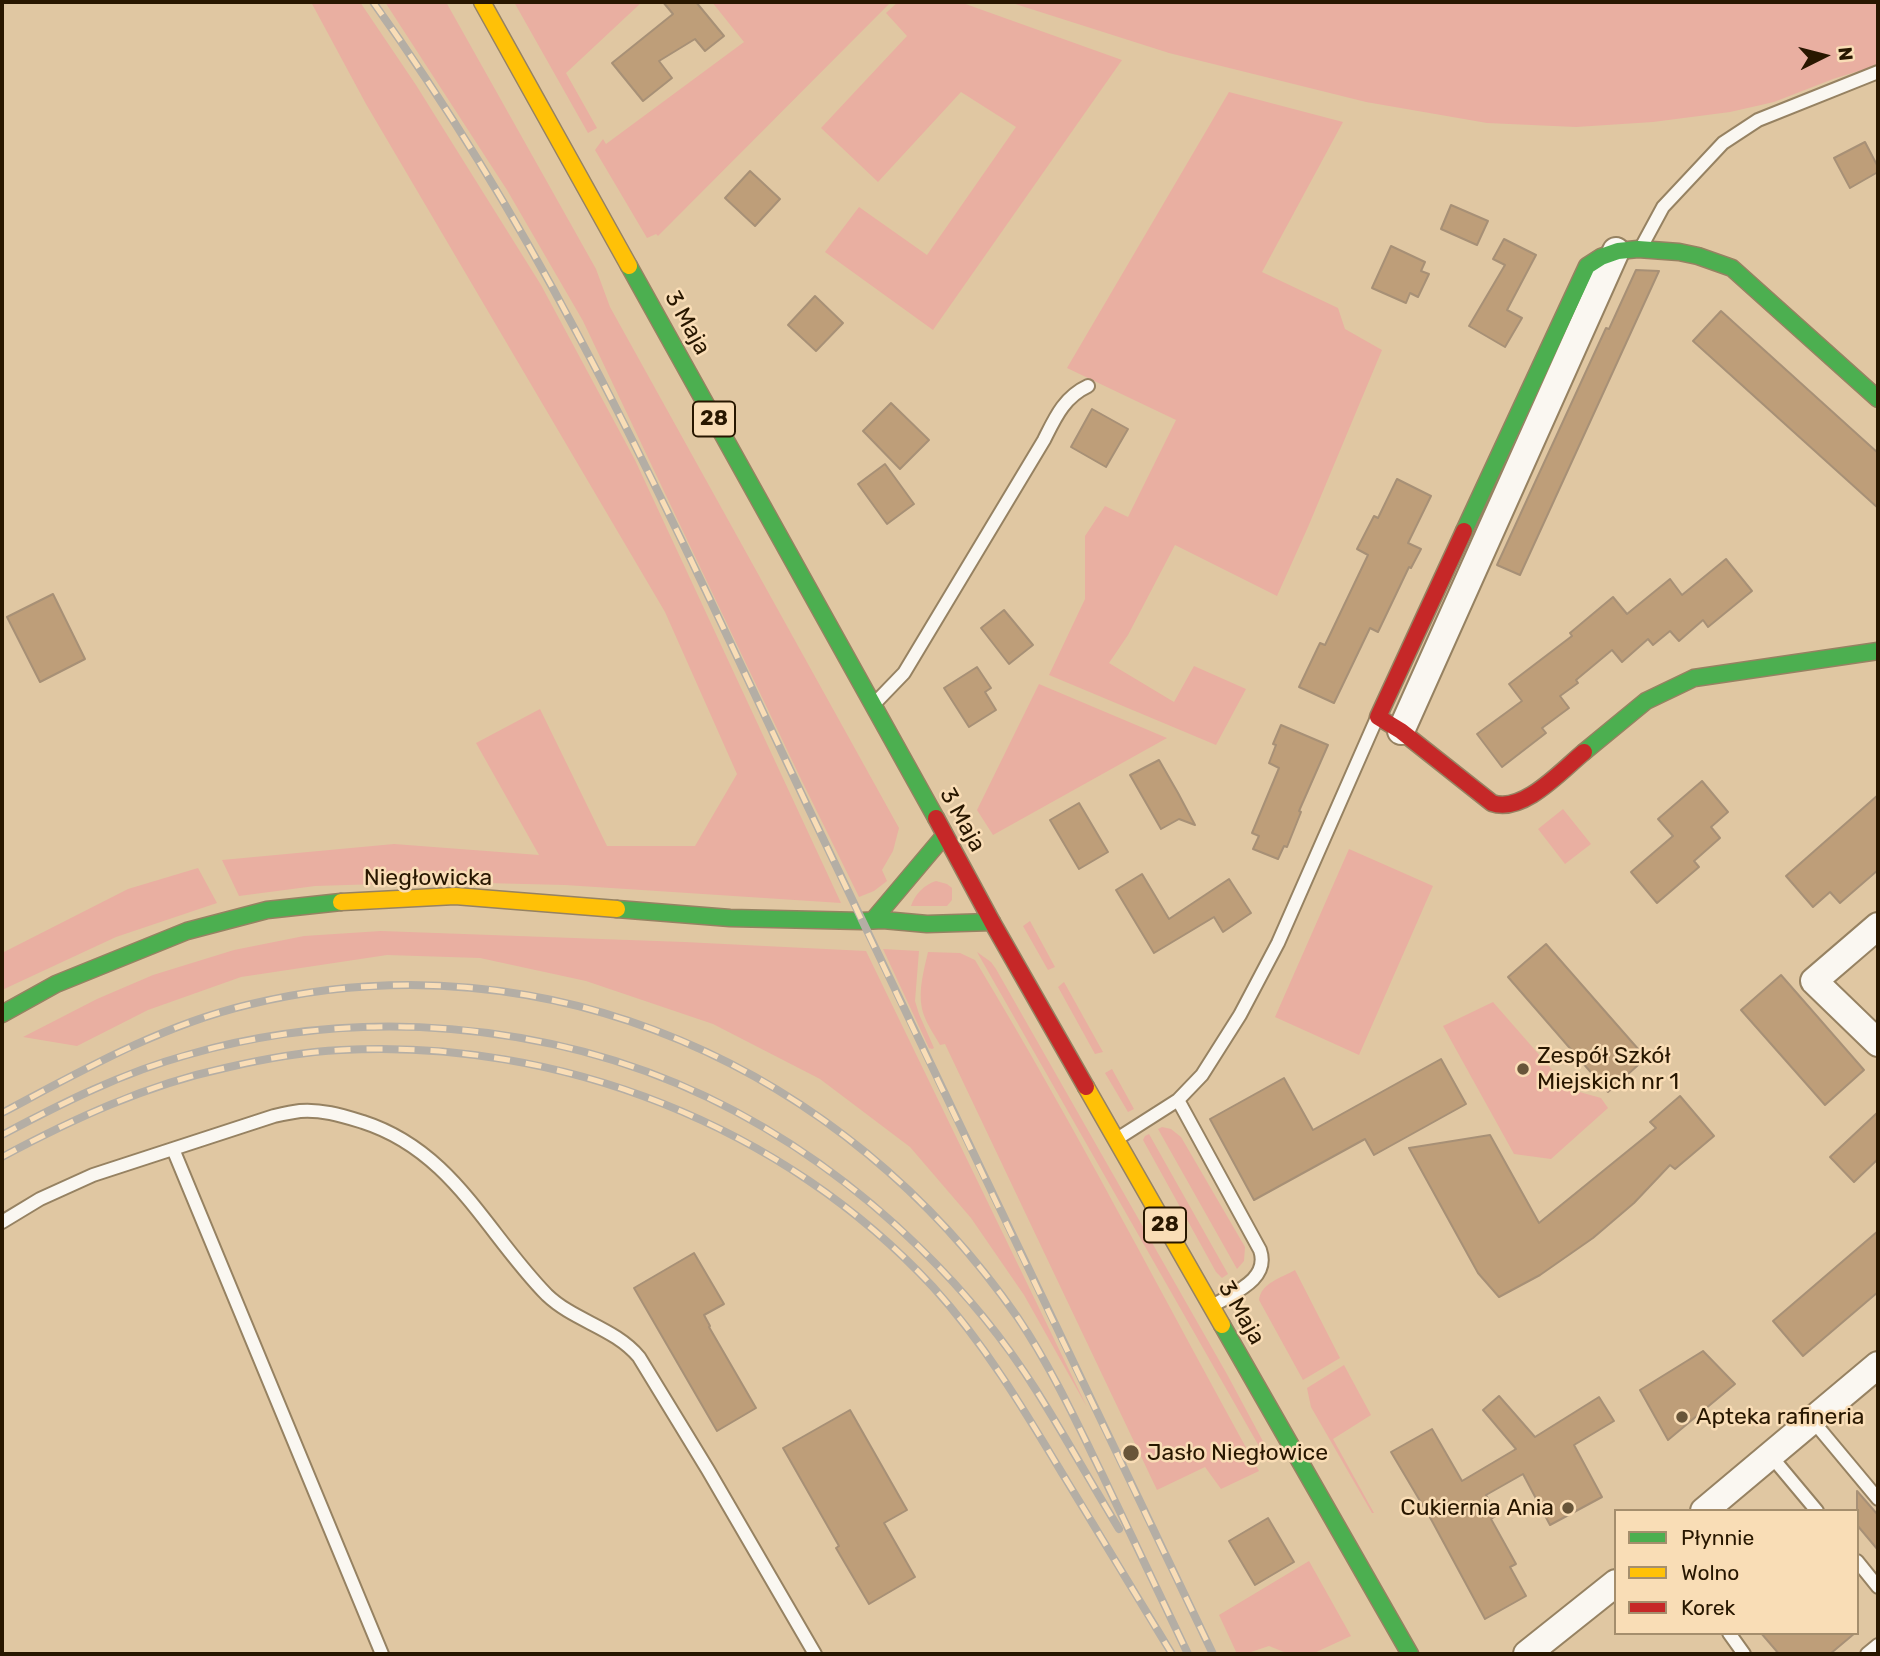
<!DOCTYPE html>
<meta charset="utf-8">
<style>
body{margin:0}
#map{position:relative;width:1880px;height:1656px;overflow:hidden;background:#e0c7a2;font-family:Rubik,sans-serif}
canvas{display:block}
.frame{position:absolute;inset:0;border:4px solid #281700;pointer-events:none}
.legend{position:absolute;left:1614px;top:1509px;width:245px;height:126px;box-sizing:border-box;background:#f9ddb6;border:2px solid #a58e6d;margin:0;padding:9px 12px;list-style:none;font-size:21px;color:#281700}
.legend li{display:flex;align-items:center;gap:14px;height:35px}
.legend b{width:35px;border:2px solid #a58e6d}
.north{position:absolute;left:1789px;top:21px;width:70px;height:70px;-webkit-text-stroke:5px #f9ddb6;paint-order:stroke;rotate:84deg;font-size:19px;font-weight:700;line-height:28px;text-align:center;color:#281700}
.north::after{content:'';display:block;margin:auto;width:24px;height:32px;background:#281700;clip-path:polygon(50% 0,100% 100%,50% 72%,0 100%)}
</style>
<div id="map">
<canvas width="1880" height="1656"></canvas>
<div class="frame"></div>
<ul class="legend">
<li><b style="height:9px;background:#4caf50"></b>Płynnie</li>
<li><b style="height:9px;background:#ffc107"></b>Wolno</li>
<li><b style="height:9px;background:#c62828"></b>Korek</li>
</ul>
<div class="north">N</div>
</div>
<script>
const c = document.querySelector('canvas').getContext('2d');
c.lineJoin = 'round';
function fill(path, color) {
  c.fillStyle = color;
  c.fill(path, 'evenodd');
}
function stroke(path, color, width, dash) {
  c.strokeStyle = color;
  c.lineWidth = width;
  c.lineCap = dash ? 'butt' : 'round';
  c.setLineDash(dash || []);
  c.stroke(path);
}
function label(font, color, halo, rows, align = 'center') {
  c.font = font + ' Rubik,sans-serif';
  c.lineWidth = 5;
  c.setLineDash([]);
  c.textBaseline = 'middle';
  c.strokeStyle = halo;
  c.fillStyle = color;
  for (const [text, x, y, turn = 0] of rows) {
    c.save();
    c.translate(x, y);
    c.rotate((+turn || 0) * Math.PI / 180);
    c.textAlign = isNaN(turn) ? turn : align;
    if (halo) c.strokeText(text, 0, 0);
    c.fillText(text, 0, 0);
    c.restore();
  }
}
const green = new Path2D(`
 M311,2H360L416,85L541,285L635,460L841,903L565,885L443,882L315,886L239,896L222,860L394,844L539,855L476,743L540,709L607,846H695L737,774L665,612L366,104Z
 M385,2H446L596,269L610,307L899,828L893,851L882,870L887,881L874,891L859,897L799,775L583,321L507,190Z
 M514,2H642L566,73L597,128L588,133Z
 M712,2H891L658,236L656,234L647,238L595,150L603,139L606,144L744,42Z
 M898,2H960L1122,60L933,330L825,252L859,207L927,255L1016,127L961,92L878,182L821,128L907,36L886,13Z
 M1009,2H1878V65L1833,79L1774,102L1730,112L1653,122L1576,127L1487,123L1366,102L1169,53Z
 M1229,92L1343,122L1262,272L1338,308L1345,329L1382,350L1308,527L1277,596L1175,545L1128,635L1109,663L1174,702L1194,666L1246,689L1216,745L1049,675L1085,599V536L1105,506L1128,517L1176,420L1067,368Z
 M1039,684L1167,738L993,835L977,810Z
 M1563,809L1591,844L1565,864L1538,829Z
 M1349,849L1433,886L1359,1055L1275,1017Z
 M198,868L217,903L116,937L2,990V953L128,889Z
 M936,881L947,884L952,888V900L947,906H911C914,895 925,884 936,881Z
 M1030,921L1055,967L1048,970L1023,926Z
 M381,931L684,942L866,951L1087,1407L1024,1295L971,1218L910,1147L820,1079L713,1024L586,981L480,958L387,955L241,977L148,1010L77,1046L23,1037L97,999L153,975L234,950L304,936Z
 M883,949L919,951L915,1001L919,1014L934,1048L932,1049L929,1048Z
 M928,952L960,953L975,960C1076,1127 1165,1301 1259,1471L1221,1489L1205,1467L1157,1490L945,1044L940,1045C934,1034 925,1022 922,1009C918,990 924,970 928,952Z
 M977,952L991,962L996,969L1228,1376L1273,1460L1268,1462Z
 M1064,982L1103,1052L1095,1054L1058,987Z
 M1493,1002L1569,1089L1601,1098L1608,1108L1551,1159L1514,1154L1443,1026Z
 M1112,1069L1134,1109L1128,1112L1105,1073Z
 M1162,1127L1171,1129L1181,1137L1245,1247L1244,1261L1237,1269L1158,1129Z
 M1149,1134L1228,1274L1222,1278L1216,1272L1143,1140L1145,1136Z
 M1295,1270L1340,1358L1303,1380L1259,1300C1261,1283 1281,1278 1295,1270Z
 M1344,1365L1371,1415L1333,1439L1374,1513H1372L1311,1407L1307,1388Z
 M1309,1561L1351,1636L1312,1654H1289L1269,1646L1245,1654H1237L1219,1615Z`);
const building = new Path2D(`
 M663,2H696L724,36L705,51L695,39L659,61L672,78L643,101L612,63L673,14Z
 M1865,142L1878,167V172L1850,188L1834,158Z
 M750,171L780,199L755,226L725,198Z
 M1451,205L1488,221L1477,245L1441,229Z
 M1504,239L1536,255L1507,310L1522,318L1505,347L1469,326L1505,265L1493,259Z
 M1391,246L1425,262L1421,271L1429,274L1418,297L1410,293L1406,303L1372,288Z
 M1636,270L1659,271L1520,575L1497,565L1606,328L1609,329Z
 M815,296L843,323L816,351L788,325Z
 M1721,311L1878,453V508L1693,341Z
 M891,403L929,440L900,469L863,431Z
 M1092,409L1128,429L1106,467L1071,447Z
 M885,464L914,504L887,524L858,484Z
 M1397,479L1431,496L1408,543L1421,549L1411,568L1409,567L1378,632L1370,628L1334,703L1299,687L1320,643L1325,645L1368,555L1357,549L1374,516L1378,518Z
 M1726,559L1752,591L1708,627L1703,620L1679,641L1670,631L1653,645L1648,639L1622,662L1612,650L1576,680L1578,683L1560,696L1569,708L1542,728L1546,733L1502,767L1477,734L1522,701L1509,684L1572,636L1570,633L1613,597L1627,614L1670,579L1682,595Z
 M53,594L85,659L40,682L7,617Z
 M1004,610L1033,645L1009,664L981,628Z
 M977,667L991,688L985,692L996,710L969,727L944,688Z
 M1281,725L1328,745L1299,811L1301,812L1287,847L1284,846L1278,859L1253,849L1259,836L1252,833L1279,768L1269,763L1276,745L1273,744Z
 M1159,760L1178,793L1195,825L1179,819L1161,829L1130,775Z
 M1702,781L1728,812L1711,827L1720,838L1694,861L1699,867L1657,903L1631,872L1673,836L1658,819Z
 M1878,795V870L1840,903L1830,892L1813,907L1786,876Z
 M1079,803L1108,852L1079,869L1050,820Z
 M1142,874L1169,919L1229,879L1251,913L1223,932L1214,917L1154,953L1116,890Z
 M1546,944L1646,1058L1608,1092L1508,977Z
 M1781,975L1864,1070L1825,1105L1741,1010Z
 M1441,1059L1466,1104L1374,1155L1365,1139L1254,1200L1210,1119L1284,1078L1313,1130Z
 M1680,1096L1714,1136L1675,1169L1670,1165L1634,1203L1593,1238L1540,1275L1499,1297L1478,1273L1409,1148L1490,1135L1539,1223L1656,1128L1650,1122Z
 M1878,1112V1159L1854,1182L1830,1157Z
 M1878,1231V1292L1803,1356L1773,1321Z
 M694,1253L724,1304L704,1315L710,1326L709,1327L756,1408L717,1431L634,1288Z
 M1703,1351L1735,1384L1668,1440L1640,1390Z
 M1499,1396L1535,1437L1599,1397L1614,1421L1574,1445L1602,1497L1550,1525L1523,1474L1486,1495L1497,1515L1491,1519L1516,1564L1510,1567L1526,1596L1485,1619L1432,1521L1391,1452L1432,1429L1462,1481L1516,1449L1483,1410Z
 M850,1410L907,1510L884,1523L915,1577L869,1604L836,1548L839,1546L783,1448Z
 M1857,1491L1878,1515V1550L1857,1525Z
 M1268,1518L1294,1562L1255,1585L1229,1541Z
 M1761,1633H1855L1830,1654H1779Z`);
const lane = new Path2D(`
 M1643,244L1663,207L1723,143L1758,120L1878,72
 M876,702L904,673L1044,440C1055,418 1064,397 1088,386
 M1178,1100L1260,1250C1270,1279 1235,1292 1214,1305
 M1120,1137L1178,1100L1202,1075L1240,1015L1278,943L1376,720
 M173,1149L382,1654
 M2,1222L40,1199L93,1175L274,1116C283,1114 292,1112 300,1111C321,1109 343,1116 363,1122C453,1151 486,1233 547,1295C574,1321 615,1328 639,1357L708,1470L815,1654
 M1813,1421L1878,1499
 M1771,1456L1817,1511
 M1857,1561L1878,1587
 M1729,1633L1744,1654
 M1867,1654L1878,1645`);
const street = new Path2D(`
 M1401,731L1616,251
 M1878,926L1814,981L1878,1043
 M1704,1511L1878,1365
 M1527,1654L1616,1583`);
const fast = new Path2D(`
 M629,266L936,818
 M1464,531L1587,266L1601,257L1618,251L1638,249L1679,252L1698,256L1732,268L1878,399
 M1584,752L1646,701L1694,678L1878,651
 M617,909L730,918L862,921L883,920L927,924L992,922
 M874,919L944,836
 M2,1014L56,984L187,931L267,910L341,902
 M1222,1325L1410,1654`);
const slow = new Path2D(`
 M482,2L629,266
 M341,902L455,896L617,909
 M1086,1087L1222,1325`);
const jam = new Path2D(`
 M1464,531L1378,717L1401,731L1492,803C1523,814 1561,771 1584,752
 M936,818L992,922L1086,1087`);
const rail = new Path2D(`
 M373,2C449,108 517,220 578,335C660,489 732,647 807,805C941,1088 1077,1371 1213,1654
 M2,1113C81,1071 160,1026 247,1005C547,931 846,1069 1018,1318C1051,1367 1076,1421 1102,1474C1131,1534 1159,1594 1188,1654
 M2,1135C62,1103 122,1073 187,1055C357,1006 548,1021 707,1097C786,1135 859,1188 921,1249C964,1291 1004,1339 1036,1390C1065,1436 1091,1483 1119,1529
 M2,1157C73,1119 146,1085 225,1068C263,1059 302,1052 341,1050C559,1038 784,1126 933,1287C984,1343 1023,1408 1062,1473C1099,1533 1135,1594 1172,1654`);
const markers = [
 [1523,1069,7,"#685539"],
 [1682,1417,7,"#685539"],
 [1131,1453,9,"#685539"],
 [1568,1508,7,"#685539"]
];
const shields = [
 [714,419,42],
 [1165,1225,42]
];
const shieldNames = [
 ["28",714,419],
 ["28",1165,1225]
];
const streetNames = [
 ["3 Maja",687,323,61],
 ["3 Maja",962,820,61],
 ["Niegłowicka",428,878],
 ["3 Maja",1241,1313,60]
];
const poiNames = [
 ["Zespół Szkół",1537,1056],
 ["Miejskich nr 1",1537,1082],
 ["Apteka rafineria",1696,1417],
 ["Jasło Niegłowice",1147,1453],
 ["Cukiernia Ania",1554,1508,"right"]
];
fill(green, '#e9afa1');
fill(building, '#be9e79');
stroke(building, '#a79076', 2);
stroke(lane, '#968262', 16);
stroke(street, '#968262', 30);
stroke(fast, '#968262', 19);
stroke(slow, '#968262', 19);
stroke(jam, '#968262', 19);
stroke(lane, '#faf7f1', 12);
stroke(street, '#faf7f1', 26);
stroke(fast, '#4caf50', 16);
stroke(slow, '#ffc107', 16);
stroke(jam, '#c62828', 16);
stroke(rail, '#b4aea5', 8);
stroke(rail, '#f9ddb6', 5, [16]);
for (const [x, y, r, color] of markers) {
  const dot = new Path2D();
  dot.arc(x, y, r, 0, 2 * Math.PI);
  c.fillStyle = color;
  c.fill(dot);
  stroke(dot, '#f9ddb6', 2.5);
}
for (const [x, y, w] of shields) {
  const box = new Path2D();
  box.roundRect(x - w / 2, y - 17.5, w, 35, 5);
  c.fillStyle = '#f9ddb6';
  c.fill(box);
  stroke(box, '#281700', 2);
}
label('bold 21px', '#281700', null, shieldNames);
label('23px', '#281700', '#f9ddb6', streetNames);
label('23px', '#281700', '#f9ddb6', poiNames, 'left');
</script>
